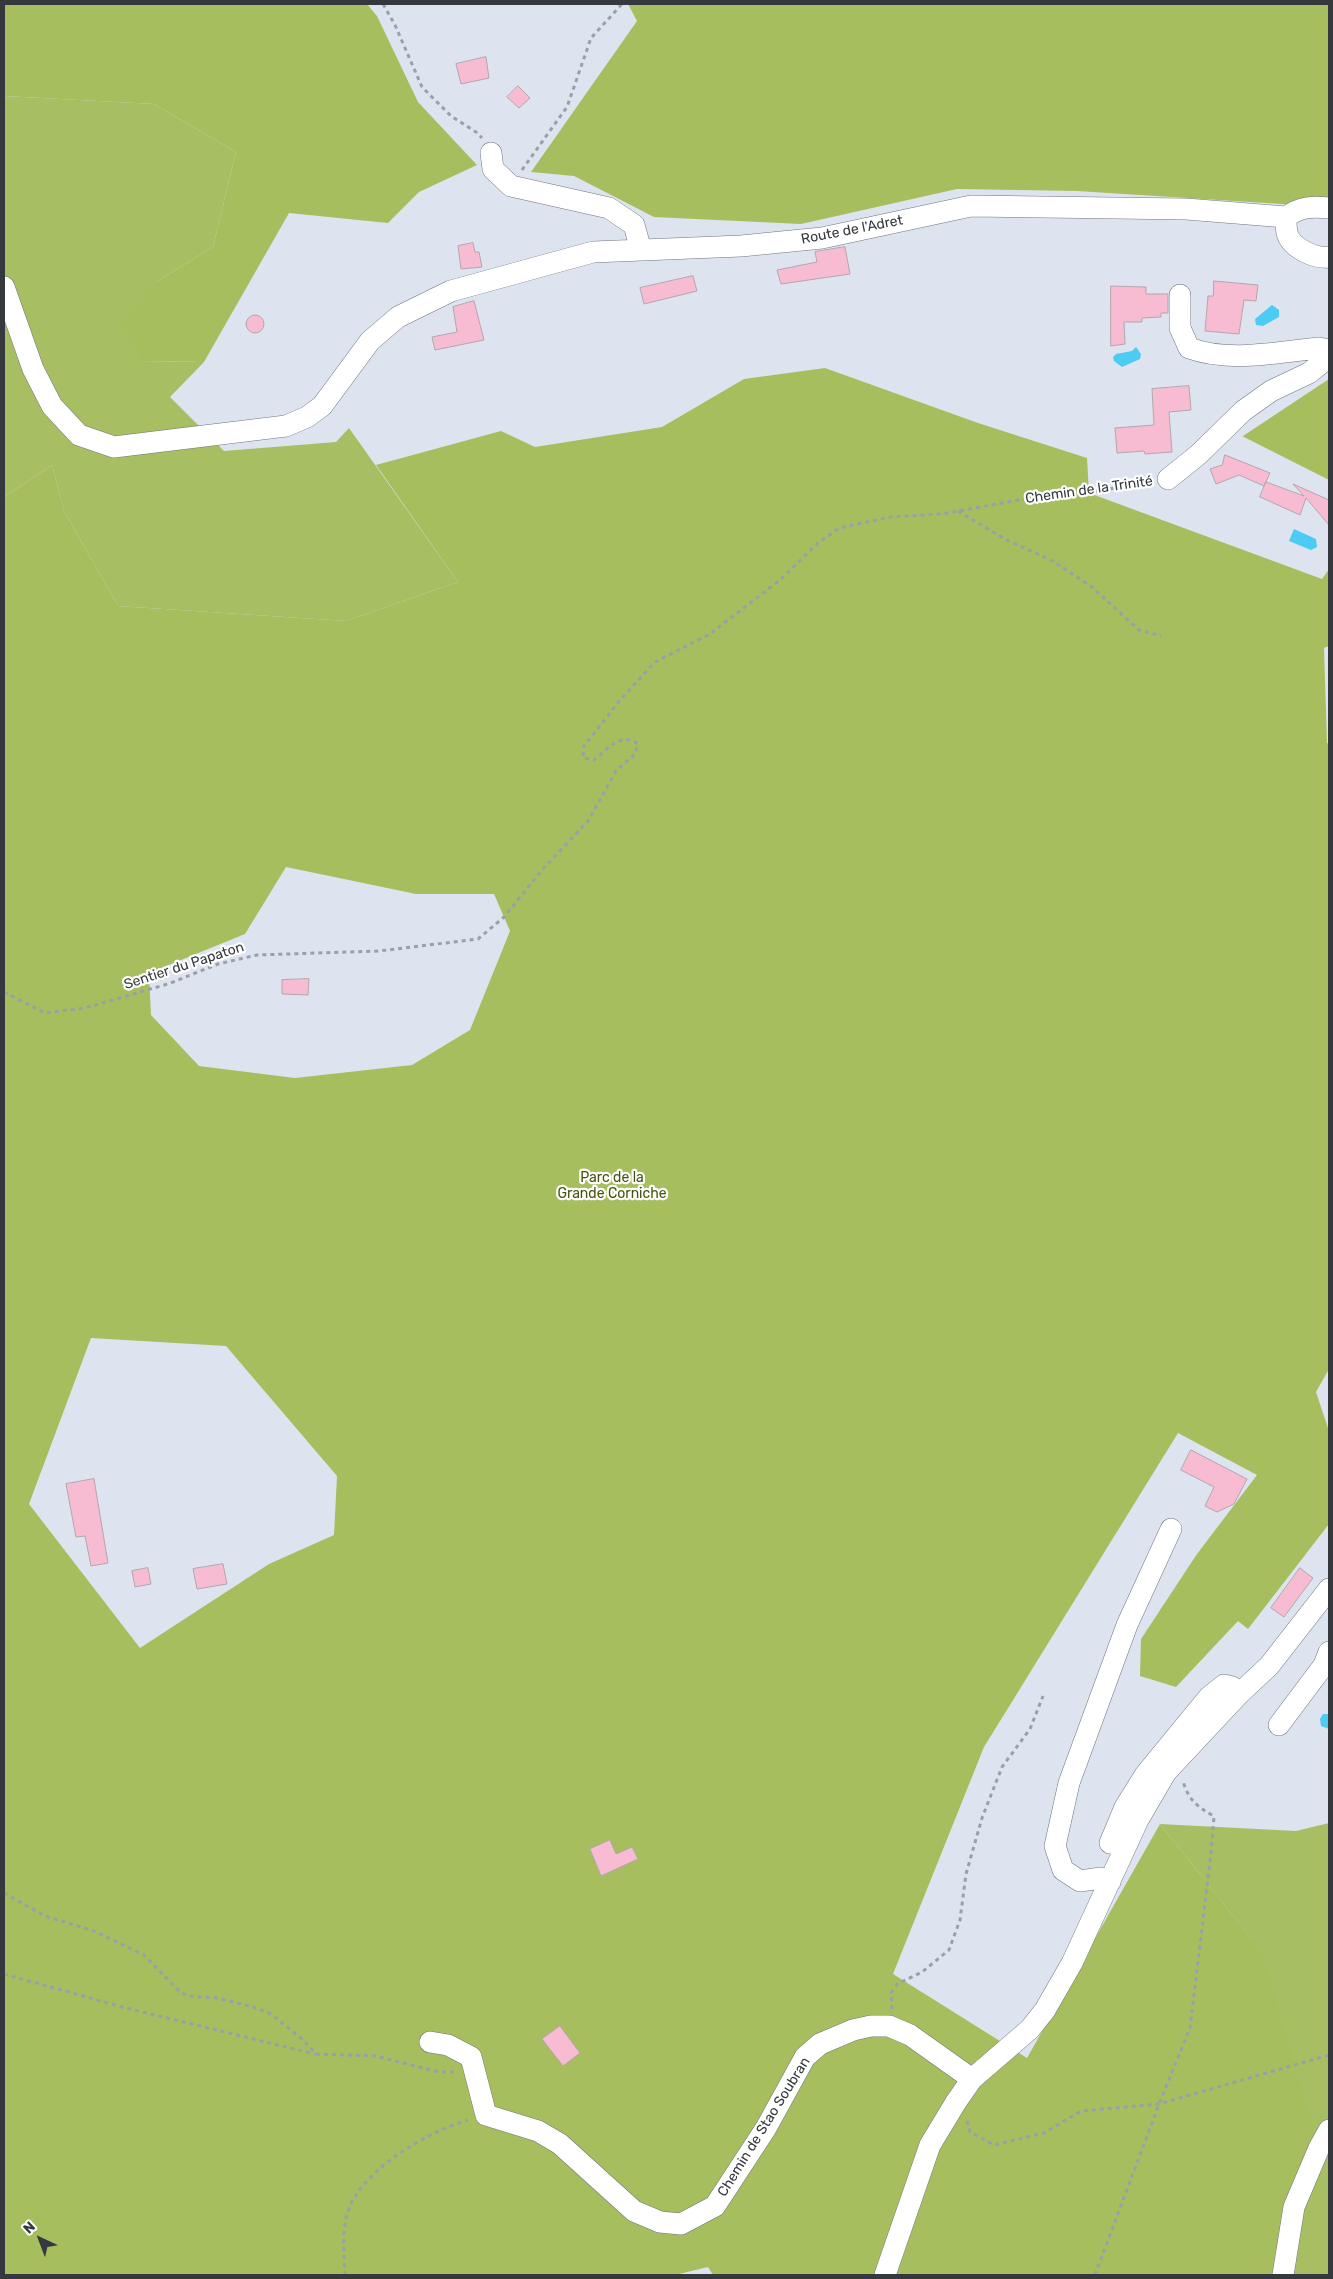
<!DOCTYPE html>
<meta charset="utf-8">
<style>
body{margin:0}
#map{position:relative;width:1333px;height:2279px;overflow:hidden;background:#dde4ef;font-family:Rubik,sans-serif}
canvas{display:block}
.frame{position:absolute;inset:0;border:5px solid #35383c;pointer-events:none}
.north{position:absolute;left:15px;top:2214px;width:50px;height:50px;-webkit-text-stroke:4px #fff;paint-order:stroke;rotate:317deg;font-size:14px;font-weight:700;line-height:20px;text-align:center;color:#35383c}
.north::after{content:'';display:block;margin:auto;width:18px;height:22px;background:#35383c;clip-path:polygon(50% 0,100% 100%,50% 72%,0 100%)}
</style>
<div id="map">
<canvas width="1333" height="2279"></canvas>
<div class="frame"></div>
<div class="north">N</div>
</div>
<script>
const c = document.querySelector('canvas').getContext('2d');
c.lineJoin = 'round';
function fill(path, color) {
  c.fillStyle = color;
  c.fill(path, 'evenodd');
}
function stroke(path, color, width, dash) {
  c.strokeStyle = color;
  c.lineWidth = width;
  c.lineCap = dash ? 'butt' : 'round';
  c.setLineDash(dash || []);
  c.stroke(path);
}
function label(font, color, halo, rows, align = 'center') {
  c.font = font + ' Rubik,sans-serif';
  c.lineWidth = 4.5;
  c.setLineDash([]);
  c.textBaseline = 'middle';
  c.strokeStyle = halo;
  c.fillStyle = color;
  for (const [text, x, y, turn = 0] of rows) {
    c.save();
    c.translate(x, y);
    c.rotate((+turn || 0) * Math.PI / 180);
    c.textAlign = isNaN(turn) ? turn : align;
    if (halo) c.strokeText(text, 0, 0);
    c.fillText(text, 0, 0);
    c.restore();
  }
}
const green = new Path2D(`
 M4,96L154,104L236,152L213,247L156,282L143,361L204,362L170,397L224,451L336,442L349,428L458,582L346,621L118,606L64,511L52,465L4,497Z
 M1329,1823V2275H906L1253,1941L1160,1824L1296,1831Z`);
const forest = new Path2D(`
 M4,4H367L377,16L418,102L477,165L419,192L388,223L289,213L204,362L143,361L120,324L156,282L213,247L236,152L154,104L4,96Z
 M628,4H1329V207L1077,191L957,189L801,224L654,217L574,176L531,172L637,21Z
 M825,368L978,423L1087,458L1089,493L1322,579L1329,569V646L1324,648L1327,743L1329,744V1369L1316,1392L1329,1431V1524L1248,1629L1238,1621L1176,1687L1140,1676L1141,1639L1197,1554L1257,1475L1178,1433L984,1747L893,1974L1027,2058L1160,1824L1262,1952L1319,2148L1283,2275H713L708,2267L675,2275H4V497L52,465L64,511L118,606L346,621L458,582L376,465L501,431L535,447L662,427L744,379ZM286,867L416,894H494L510,931L470,1030L412,1065L295,1078L199,1066L151,1015L149,973L245,934ZM91,1338L226,1346L337,1476L334,1535L269,1564L140,1648L29,1504Z
 M1329,379V480L1242,436H1243Z`);
const water = new Path2D(`
 M1272,305L1279,310V317L1263,326L1256,325L1255,319Z
 M1136,347L1141,354L1140,359L1122,367L1114,361L1113,357L1116,354L1132,351Z
 M1294,529L1316,539L1317,547L1311,550L1289,541Z
 M1323,1714H1329V1729L1321,1726L1320,1719Z`);
const building = new Path2D(`
 M486,57L489,78L461,84L456,64Z
 M518,86L530,98L519,108L507,97Z
 M473,243L475,252H479L482,267L461,269L458,246Z
 M845,247L850,274L781,284L777,270L817,262L815,252Z
 M693,276L697,291L644,304L640,288Z
 M1214,281L1258,285L1256,301L1244,300L1239,334L1205,331L1208,296H1213Z
 M1111,286L1146,287V294H1168V313H1161V317L1142,318V322H1124L1125,344L1111,346Z
 M474,301L484,340L435,350L432,337L457,332L453,307Z
 M246 324a9 9 0 1 1 18 0a9 9 0 1 1-18 0Z
 M1189,386L1191,410L1169,412L1172,452L1145,454L1144,451L1117,453L1115,428L1154,425L1152,389Z
 M1225,455L1270,473L1264,486L1239,475L1216,484L1210,469L1222,465Z
 M1266,482L1304,496L1293,484L1329,500V525L1306,498L1300,515L1260,497Z
 M309,979L308,995L282,994V980Z
 M1191,1450L1247,1479L1234,1504L1217,1512L1205,1506L1214,1487L1181,1470Z
 M94,1479L108,1563L91,1566L85,1536L76,1537L66,1484Z
 M223,1564L227,1584L197,1589L193,1569Z
 M148,1568L151,1584L135,1587L132,1571Z
 M1300,1568L1313,1578L1284,1617L1271,1608Z
 M610,1840L616,1854L632,1847L638,1859L601,1876L590,1849Z
 M560,2026L580,2053L563,2066L542,2039Z`);
const path = new Path2D(`
 M383,4L395,25L422,87L451,116L476,132L482,138
 M522,170L567,107L591,38L622,4
 M958,511L1005,539L1053,561L1092,587L1139,630L1161,636
 M4,992L45,1013L85,1008L171,983L218,964L257,955L379,951L478,939L504,917L542,870L588,821L616,771L635,754L638,744C621,731 607,750 594,760L583,758L584,746L621,699L655,662L710,634L780,580L818,543L839,528L890,517L942,514L1024,499L1062,497L1151,482
 M4,1893L45,1916L94,1931L144,1955L180,1992L188,1996L217,1998L253,2007L271,2014L302,2039L316,2054L376,2056L439,2072H455
 M4,1974L126,2008L315,2054
 M892,2009L891,1993L897,1984L922,1972L949,1950L960,1920L966,1874L982,1818L1002,1767L1030,1729L1043,1696
 M967,2121L970,2132L994,2145L1044,2133L1081,2111L1159,2104L1329,2055
 M345,2275C344,2253 341,2227 350,2206C367,2167 429,2131 468,2120
 M1095,2275L1159,2104L1190,2028L1211,1853L1214,1816C1197,1807 1188,1799 1183,1781`);
const minor = new Path2D(`
 M491,153L493,169L511,186L609,208L634,225L641,250
 M1329,208C1312,206 1300,207 1286,217C1286,222 1286,228 1287,233C1291,248 1315,259 1329,257
 M4,287L33,369L52,406L79,435L114,447L286,426L307,417L322,406L370,341L398,317L451,291L593,252L741,246L822,238L971,206L1186,209L1286,217
 M1180,295V328L1189,348C1230,363 1277,352 1319,348L1329,350
 M1168,479L1198,455L1243,411L1271,391L1309,373L1329,357
 M1279,1725L1324,1665L1329,1652
 M1110,1843L1125,1807L1145,1775L1209,1697L1224,1685L1232,1687L1239,1694
 M1110,1882L1101,1878L1080,1881L1063,1870L1055,1846L1069,1783L1127,1625L1171,1529
 M430,2042L448,2045L471,2057L486,2115L538,2131L560,2144L634,2211L660,2222L681,2224L715,2206L766,2128L805,2057L820,2044L853,2030L871,2026H889L910,2035L972,2079
 M885,2275L930,2145L956,2102L972,2079L1030,2029L1045,2010L1072,1963L1138,1820L1166,1772L1239,1694L1269,1666L1329,1589
 M1283,2275L1294,2207L1319,2148L1329,2130`);
const streetNames = [
 ["Route de l'Adret",852,230,-11],
 ["Chemin de la Trinité",1089,490,-8],
 ["Sentier du Papaton",184,966,-18],
 ["Chemin de Stao Soubran",764,2127,-58]
];
const parkNames = [
 ["Parc de la",612,1178],
 ["Grande Corniche",612,1194]
];
fill(green, '#a8be63');
fill(forest, '#a7be5f');
fill(water, '#4ccbf3');
fill(building, '#f7bbd2');
stroke(building, '#b3a6ab', 1);
stroke(minor, '#6f757e', 22);
stroke(path, '#9aa0a8', 3, [4, 4]);
stroke(minor, '#fff', 21);
label('14px', '#35383c', '#fff', streetNames);
label('14px', '#46540e', '#fff', parkNames);
</script>
